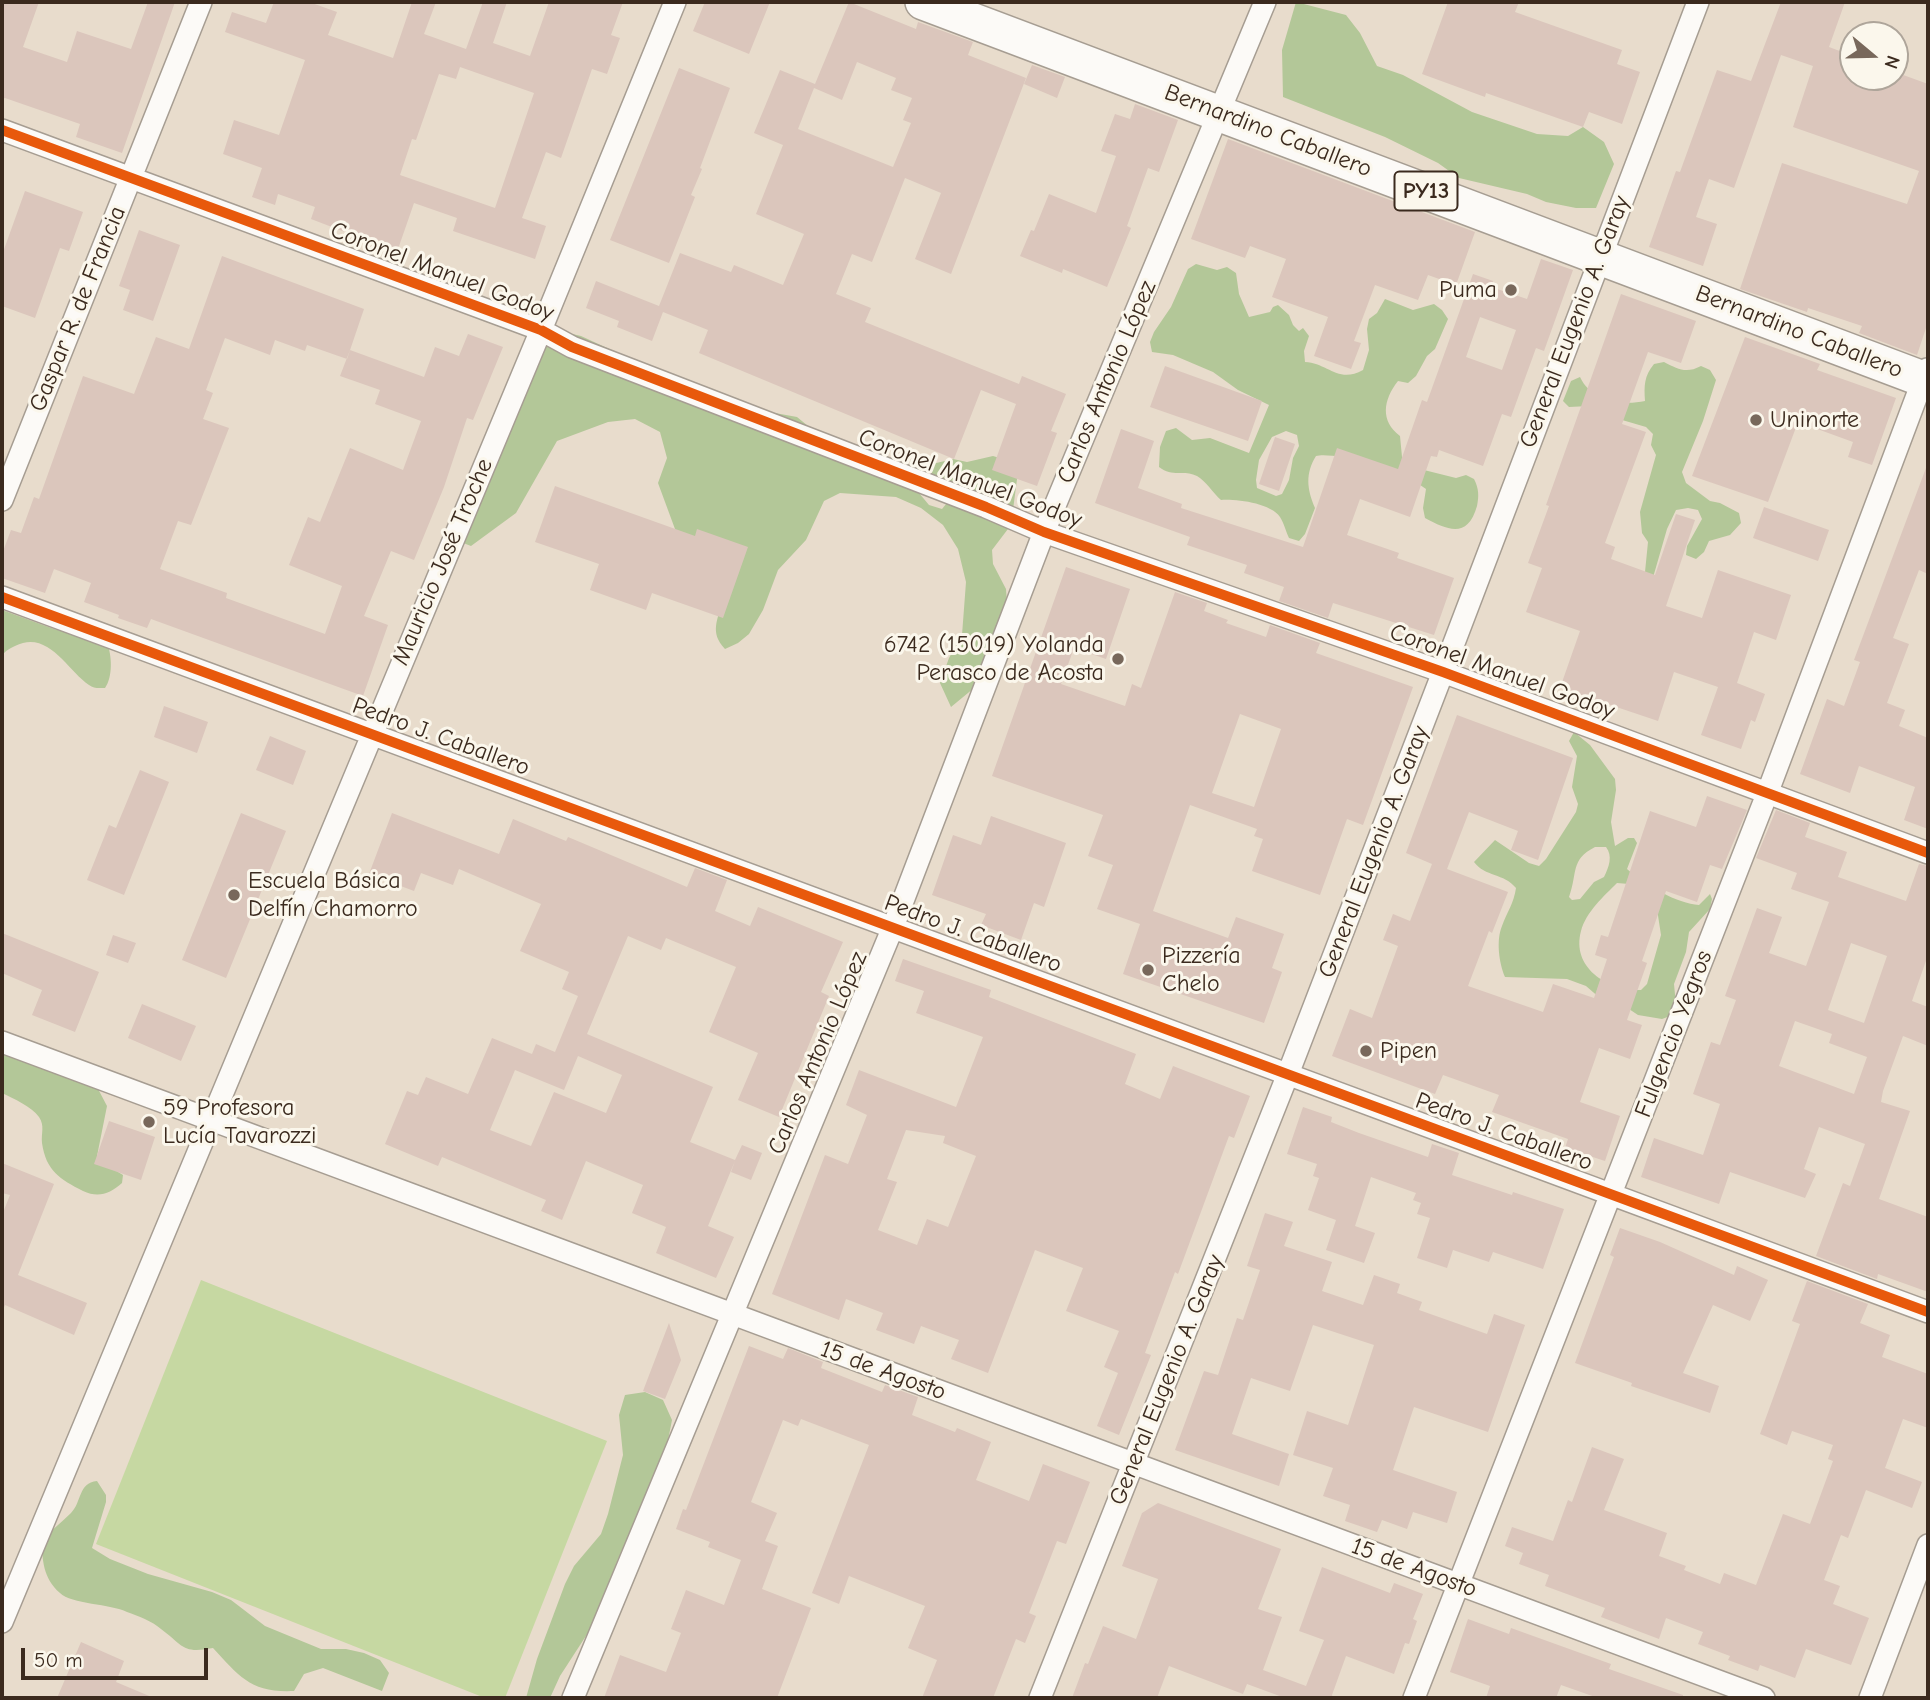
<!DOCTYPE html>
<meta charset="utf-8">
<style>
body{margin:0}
#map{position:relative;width:1930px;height:1700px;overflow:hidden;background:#e8dccc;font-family:"Comic Neue",sans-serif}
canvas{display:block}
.frame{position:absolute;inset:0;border:4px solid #3b2a1e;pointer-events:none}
.north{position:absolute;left:1839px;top:21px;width:70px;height:70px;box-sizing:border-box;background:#fbf7ec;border:2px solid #aea59a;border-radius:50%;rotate:109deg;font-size:19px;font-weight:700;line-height:28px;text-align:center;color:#3b2a1e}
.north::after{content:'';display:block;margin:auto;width:24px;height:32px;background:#78685b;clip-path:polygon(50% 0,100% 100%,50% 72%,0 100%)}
.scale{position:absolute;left:21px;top:1648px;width:187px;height:32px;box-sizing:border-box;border:4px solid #3b2a1e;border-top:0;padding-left:9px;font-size:21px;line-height:24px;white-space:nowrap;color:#3b2a1e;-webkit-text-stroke:5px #fbf7ec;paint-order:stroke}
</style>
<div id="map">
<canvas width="1930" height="1700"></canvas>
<div class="frame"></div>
<div class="north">N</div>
<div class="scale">50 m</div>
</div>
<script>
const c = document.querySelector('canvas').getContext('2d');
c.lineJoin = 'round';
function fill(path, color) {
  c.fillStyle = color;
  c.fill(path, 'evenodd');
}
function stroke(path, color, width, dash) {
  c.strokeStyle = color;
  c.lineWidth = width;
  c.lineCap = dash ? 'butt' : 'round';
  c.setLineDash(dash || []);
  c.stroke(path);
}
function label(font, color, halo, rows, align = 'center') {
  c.font = font + ' "Comic Neue",sans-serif';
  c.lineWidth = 6;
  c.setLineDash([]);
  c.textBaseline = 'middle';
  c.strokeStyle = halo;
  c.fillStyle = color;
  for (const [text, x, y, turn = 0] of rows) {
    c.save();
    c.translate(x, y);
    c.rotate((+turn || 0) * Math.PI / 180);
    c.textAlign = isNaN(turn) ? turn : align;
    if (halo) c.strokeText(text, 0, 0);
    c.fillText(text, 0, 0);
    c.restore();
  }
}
const green = new Path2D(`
 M201,1280L607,1441L505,1698H485L96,1544Z`);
const forest = new Path2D(`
 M1296,2L1346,15L1360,33L1377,66L1403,75L1472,112L1537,134L1568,136L1583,127L1604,142L1614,164L1596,208H1576L1546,202L1527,194L1459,178L1438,163L1385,137L1283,97L1282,50Z
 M1196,264L1217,270L1227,267L1236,273L1239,294L1249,317L1270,312L1273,307L1278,305L1289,315L1293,325L1299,331L1303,328L1309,336L1304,351L1305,362C1328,363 1338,384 1363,370L1369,350L1367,329L1369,319L1377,313L1385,299L1413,310L1434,304L1442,310L1448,319L1435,349L1427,356L1416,376L1408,383L1398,381C1383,400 1380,421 1400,436L1402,457L1408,466L1456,478L1466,475L1474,479C1479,489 1479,496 1477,506C1468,538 1449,531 1425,518L1423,508L1426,489C1418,484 1411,478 1403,474C1388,466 1332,452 1316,456C1305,474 1307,489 1315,508L1305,534L1299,541L1289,538C1286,532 1284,523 1280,517C1270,503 1237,499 1221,500C1213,493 1206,481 1197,476C1183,469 1173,478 1159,467L1160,447L1166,431L1176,428L1192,440L1210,438L1249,453L1269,405L1238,390L1213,372L1173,355L1152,352L1150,342L1154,332L1171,307L1188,269ZM1286,431L1297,435L1299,446L1293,458L1289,480L1282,494L1276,496L1257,488L1256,480L1259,460L1272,437Z
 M568,333L581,336L731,405L797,417L830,444L894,463L929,505L942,509L951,498L940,489L928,465L953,459L967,462L993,456L1019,464L1011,525L992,550L993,564L1006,589L1008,617L991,674L951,707L940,683L949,658L962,635L966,582L958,549L943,525L921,508L896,497L840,493L824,501L806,540L778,570L763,610L749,634L738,643L725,649C709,632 718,620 723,599L675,529L658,483L667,458L660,432L635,419L608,422L557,441L516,513L471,546L458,541L544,347L555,337Z
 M1664,362C1678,369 1686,374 1701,366L1710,370L1716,380L1703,421L1682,472L1686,483L1710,501L1720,503L1739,513L1741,523L1730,535L1709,541L1704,552L1696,559L1686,555L1687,546L1702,519L1698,510L1688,508L1676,510L1667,529L1652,581L1645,572L1648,542L1642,533L1640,512L1656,455L1651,445L1653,434L1646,427L1605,415L1589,406L1569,407L1563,401L1571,381L1580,377C1591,401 1621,406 1645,401C1644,386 1644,376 1654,364Z
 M2,610L54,629L107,643C112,655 113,677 105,688C99,688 94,689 89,685C67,670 48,629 15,646C9,649 6,650 2,656Z
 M1574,732L1590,745L1615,779L1616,790L1611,822L1615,846L1628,838H1634L1637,843L1627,869C1643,884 1678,904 1699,905L1710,894L1712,899L1710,909L1689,932L1686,952L1674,984L1676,1005L1673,1015L1662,1019L1638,1015L1629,1009L1601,999L1586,986L1567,979L1505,977C1499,963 1496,940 1502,926C1507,912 1514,903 1516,888C1504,873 1485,877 1474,862L1495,840L1529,863L1539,866L1546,859L1576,812L1578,804L1572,787L1577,756L1569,741ZM1595,847H1606C1613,856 1609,867 1604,877L1594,882L1580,899L1572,900L1569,897C1578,872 1570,860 1595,847ZM1617,883L1629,884L1657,909L1661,935L1647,984L1641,990C1608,991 1571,968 1581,931C1586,912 1604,896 1617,883Z
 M2,1052L97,1087L107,1106L97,1156L100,1161L123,1175L122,1183C110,1194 98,1198 83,1191C60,1179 46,1171 42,1143C41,1133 45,1126 39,1117C31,1106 14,1099 2,1093Z
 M645,1392L663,1400L672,1420L663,1466L650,1506L618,1559L595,1622L560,1676L550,1698H526L537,1659L565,1584L574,1566L601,1534L608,1514L623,1455L619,1415L625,1395Z
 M97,1481L106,1495V1502L92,1548L110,1559L148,1574L212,1592L231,1600L265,1626L321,1649H346L364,1653L380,1660L389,1673L382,1691L323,1668L304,1674L294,1691C251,1693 240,1677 213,1648C182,1654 184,1646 161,1629C152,1621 138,1616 127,1612C111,1604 71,1604 60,1593C43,1578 42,1560 42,1539C52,1530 62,1522 71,1513C82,1502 78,1483 97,1481Z`);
const building = new Path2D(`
 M2,2H39L23,47L67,62L77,31L131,49L148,2H175L122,153L76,137L80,124L5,98L2,99Z
 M274,2H309L337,12L328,35L393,58L412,2H436L424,34L466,49L483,2H507L493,43L530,56L549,2H623L611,35L620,38L607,74L592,69L561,158L546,152L522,218L546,226L535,259L453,231L457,218L414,203L397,252L311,219L315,207L278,194L275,205L252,197L262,168L223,154L234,120L279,135L305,60L225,32L232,12L266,23ZM460,67L534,93L495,208L400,175L412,139L416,140L439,74L456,79Z
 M705,2H770L749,54L693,31Z
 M849,2L916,29L918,22L973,42L968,55L1026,78L951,274L915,259L941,193L905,178L872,262L852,254L836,294L871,308L865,322L1019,384L1022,376L1066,394L1051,431L1057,433L1037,486L992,470L1016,404L981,390L954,459L699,353L708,330L663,312L652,341L617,327L619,321L586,308L596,281L659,306L680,253L731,272L734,265L783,285L804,234L756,214L783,145L754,133L780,70L815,84ZM857,62L896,78L891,90L912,98L903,120L911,123L893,167L798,129L814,88L842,100Z
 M1448,2H1519L1515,12L1622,50L1617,64L1640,72L1622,124L1589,112L1583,127L1486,93L1485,97L1422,74Z
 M1781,2H1845L1829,47L1853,56V77H1895V72L1928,84V322L1917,355L1859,333L1862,326L1808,308L1807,312L1740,289L1782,163L1907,204L1919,171L1793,127L1813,66L1781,55L1734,188L1709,179L1696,217L1717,224L1703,266L1649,247L1676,171L1680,172L1717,70L1751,81Z
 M1032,65L1065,77L1057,98L1024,84Z
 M679,68L730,88L700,168L702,169L691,195L695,197L669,263L610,240Z
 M1135,104L1178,120L1159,172L1148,168L1127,226L1131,228L1107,287L1063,269L1062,273L1020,256L1031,230L1034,231L1049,194L1096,213L1116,156L1101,151L1115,114L1130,119Z
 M1228,139L1475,232L1456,285L1428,275L1418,300L1375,285L1354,341L1361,343L1351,369L1314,356L1328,317L1272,297L1286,259L1250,246L1245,258L1191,239Z
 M25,191L83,212L69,251L60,248L35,318L2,306V255Z
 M139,230L180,245L153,321L123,310L130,290L119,286Z
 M222,256L364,309L347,359L307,345L305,351L275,340L270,355L225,338L206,390L213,393L203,419L229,428L191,525L178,521L160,569L227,593L226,598L325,634L342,586L289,565L308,517L320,522L350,448L403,470L421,421L375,404L380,390L340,376L350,350L424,377L435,347L459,356L468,334L503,347L473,420L467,418L444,487L414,560L391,551L364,616L388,625L363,696L151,619L147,628L118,618L119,615L84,602L91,583L54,569L45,593L2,578V554L11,530L21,533L34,497L39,499L83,376L134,394L156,337L189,349Z
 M1541,259L1573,270L1544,351L1536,348L1511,417L1502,414L1483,466L1439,450L1437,457L1431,456L1410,517L1360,499L1347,535L1399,553L1397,558L1454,578L1434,635L1333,603L1328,618L1279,601L1284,587L1244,573L1247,565L1187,545L1190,537L1095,503L1121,429L1154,441L1138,488L1182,504L1181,508L1303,547L1337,448L1398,469L1422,400L1427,402L1473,274L1493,281L1491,287L1527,299ZM1480,317L1516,330L1502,370L1466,357Z
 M1621,294L1696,321L1681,363L1648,352L1622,424L1646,432L1605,543L1615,547L1611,559L1655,575L1676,514L1695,520L1666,606L1702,618L1718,570L1791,595L1776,640L1754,632L1737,683L1765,694L1755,722L1751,720L1741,749L1701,735L1718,687L1674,672L1658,721L1560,688L1580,631L1526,612L1542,568L1528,563L1549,506L1546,505Z
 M1745,337L1820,364L1817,370L1896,398L1872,465L1848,457L1853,442L1798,422L1768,502L1692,476Z
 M1165,366L1262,401L1248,441L1150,407Z
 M1275,437L1295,444L1279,491L1259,484Z
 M1926,468H1928V574L1919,570L1893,638L1909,644L1887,703L1905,710L1899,726L1928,738V829L1904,820L1915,787L1859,766L1850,793L1800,774L1827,699L1844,706L1860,662L1854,660Z
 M555,486L695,536L697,529L748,547L723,618L652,593L646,610L590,590L599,564L535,542Z
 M1764,507L1829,530L1818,561L1753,538Z
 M1066,567L1130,589L1106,659L1074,648L1061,684L1125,706L1132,684L1141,688L1175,592L1207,603L1204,611L1228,620L1226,623L1266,637L1270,625L1320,643L1316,653L1413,687L1363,825L1347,819L1320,895L1252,871L1263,839L1254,836L1257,829L1190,805L1153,911L1228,938L1236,917L1284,934L1272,968L1282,972L1264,1023L1123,974L1140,924L1097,909L1113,865L1088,856L1103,815L992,776ZM1240,714L1281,729L1254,807L1212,793Z
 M164,706L208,722L197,753L154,737Z
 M1457,715L1573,758L1538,860L1511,850L1518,831L1469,812L1447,869L1508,892L1492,933L1489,931L1468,986L1543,1012L1553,984L1594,998L1607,959L1595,955L1601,935L1608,937L1650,811L1696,827L1707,796L1747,810L1722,869L1710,865L1697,902L1666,891L1642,961L1647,963L1627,1020L1642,1025L1630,1059L1599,1048L1580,1102L1620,1116L1605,1161L1565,1148L1568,1139L1492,1112L1499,1095L1443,1075L1435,1094L1332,1056L1350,1009L1372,1018L1398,946L1383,940L1393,914L1410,921L1432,864L1406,853Z
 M270,736L306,751L293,785L256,770Z
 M140,770L169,782L124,895L87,880L109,825L116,828Z
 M1776,810L1810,823L1805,837L1847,852L1838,877L1906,901L1919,864L1928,866V955L1912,1001L1928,1007V1046L1903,1036L1883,1091L1881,1102L1910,1111L1879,1199L1928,1217V1292L1878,1274L1877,1279L1816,1256L1843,1183L1850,1186L1865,1144L1819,1127L1804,1169L1816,1174L1805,1198L1730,1172L1719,1204L1641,1177L1654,1138L1703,1155L1720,1104L1693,1094L1711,1042L1720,1045L1736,1000L1725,996L1757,908L1782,917L1769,953L1806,966L1829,902L1791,889L1797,873L1756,858ZM1851,943L1887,956L1864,1023L1828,1010ZM1795,1021L1832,1034L1829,1043L1867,1057L1854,1094L1779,1066Z
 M241,813L286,831L226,978L182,960Z
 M392,813L499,854L513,819L566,841L568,837L687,887L695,868L727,880L715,911L750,926L758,907L843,942L821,992L829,996L779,1117L738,1100L758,1053L709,1032L736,967L666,938L661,950L628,936L587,1034L713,1087L690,1142L735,1160L742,1145L762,1153L751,1180L731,1172L735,1161L708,1226L734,1237L716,1278L656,1253L666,1227L632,1213L643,1185L586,1161L562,1220L541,1211L546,1200L442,1157L438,1166L385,1144L407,1091L418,1095L426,1077L468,1094L492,1038L532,1054L536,1044L555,1052L578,996L562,989L569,972L520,951L541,904L459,869L453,885L421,873L414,891L369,874ZM578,1056L622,1075L606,1113L554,1092L531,1146L490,1130L515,1070L564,1090Z
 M991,816L1066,843L1044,907L1034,903L1021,940L981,925L986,914L932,895L953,835L981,845Z
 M2,933L99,972L75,1032L32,1015L42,990L2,973Z
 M113,935L136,943L128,963L106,955Z
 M903,959L991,990L989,997L1136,1054L1125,1084L1160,1099L1173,1066L1250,1096L1234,1138L1229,1136L1178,1274L1175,1272L1145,1353L1151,1355L1119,1435L1097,1426L1118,1373L1104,1367L1119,1331L1066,1311L1083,1268L1035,1250L988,1373L951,1359L959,1340L921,1326L914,1344L876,1330L883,1313L846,1299L839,1320L772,1294L825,1155L848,1164L867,1115L846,1105L859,1070L956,1107L983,1037L916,1013L924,991L895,981ZM906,1130L945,1136L943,1143L976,1156L948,1227L927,1219L917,1245L878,1230L897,1182L887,1179Z
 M142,1004L196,1026L181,1061L128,1038Z
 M1303,1107L1332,1117L1331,1122L1359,1133L1428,1157L1432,1144L1459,1153L1452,1175L1512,1195L1513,1192L1564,1209L1543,1269L1493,1252L1489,1262L1453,1250L1447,1268L1417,1258L1430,1218L1417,1214L1421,1203L1413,1200L1416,1193L1371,1177L1355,1226L1375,1233L1364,1263L1326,1250L1336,1220L1308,1210L1319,1178L1313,1176L1317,1164L1287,1154Z
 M109,1121L155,1137L141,1180L94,1164Z
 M2,1163L54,1184L18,1275L87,1303L74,1335L5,1305L2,1312V1215L10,1195L2,1193Z
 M1265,1213L1293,1222L1284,1246L1332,1262L1322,1291L1363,1305L1374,1275L1400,1284L1397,1293L1422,1302L1419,1310L1487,1334L1494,1314L1525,1325L1488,1432L1414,1407L1393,1470L1457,1492L1447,1523L1413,1512L1407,1529L1382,1520L1377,1532L1345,1521L1350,1505L1323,1496L1333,1468L1293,1455L1307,1411L1348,1425L1374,1345L1313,1325L1290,1391L1251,1378L1232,1434L1289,1454L1279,1486L1175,1450L1204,1371L1218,1375L1237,1318L1243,1320L1260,1270L1247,1266Z
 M1620,1228L1660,1242L1734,1275L1737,1266L1768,1280L1750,1321L1713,1305L1683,1373L1719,1386L1710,1413L1631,1386L1632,1383L1575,1363L1614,1257L1610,1255Z
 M1807,1281L1868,1304L1860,1323L1890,1335L1882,1357L1928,1374V1428L1903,1419L1885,1468L1922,1482L1912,1508L1866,1490L1848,1538L1841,1535L1824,1580L1840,1586L1833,1604L1869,1618L1851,1665L1806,1649L1795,1678L1760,1665L1758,1671L1728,1660L1730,1656L1698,1644L1703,1632L1666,1618L1659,1639L1601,1617L1605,1608L1545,1586L1549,1575L1519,1564L1523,1553L1505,1546L1512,1527L1553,1541L1568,1500L1572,1502L1592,1447L1624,1459L1604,1510L1667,1533L1659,1556L1686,1566L1684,1570L1720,1584L1724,1573L1756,1585L1783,1514L1810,1524L1833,1461L1828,1459L1833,1445L1792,1431L1787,1445L1760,1434L1800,1324L1792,1321Z
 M669,1323L681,1360L665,1399L643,1391Z
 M749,1346L783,1359L788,1348L823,1362L821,1368L882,1392L885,1385L918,1397L912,1415L955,1432L957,1428L991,1442L976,1480L1029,1501L1043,1464L1090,1482L1066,1544L1057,1541L1029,1613L1036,1616L1025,1643L1016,1639L993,1698H922L937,1660L908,1648L925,1606L849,1576L839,1604L812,1593L869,1445L801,1419L798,1426L783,1420L751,1502L777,1513L765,1541L778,1546L762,1589L811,1608L777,1698H604L620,1655L666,1672L681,1633L671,1629L686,1590L724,1605L741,1560L708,1547L710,1542L676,1529L683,1509L686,1510Z
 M1158,1503L1281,1549L1258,1609L1282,1617L1263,1670L1306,1686L1324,1640L1299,1631L1322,1567L1390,1593L1394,1583L1423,1594L1413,1619L1417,1621L1409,1644L1405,1643L1394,1674L1346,1656L1332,1695L1333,1698H1285L1247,1684L1243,1694L1169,1666L1157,1698H1072L1085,1663L1088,1664L1103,1626L1136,1639L1158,1579L1122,1566L1142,1513Z
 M1468,1619L1509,1634L1511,1628L1611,1664L1609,1669L1683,1695V1698H1598L1561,1685L1556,1698H1486L1490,1686L1450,1672Z
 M81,1642L124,1661L116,1682L154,1698H57Z`);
const minor = new Path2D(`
 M2,130L541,330L572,347L986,507L1044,532L1443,672L1928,853
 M2,500L201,2
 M2,597L1928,1312
 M2,1042L1764,1698
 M2,1622L541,330L675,2
 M573,1698L893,927L1044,532L1265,2
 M1040,1698L1288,1074L1443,672L1698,2
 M1414,1698L1767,794L1927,369
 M1870,1698L1928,1545`);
const trunk = new Path2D(`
 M923,2L1928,381`);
const cycleway = new Path2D(`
 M2,130L541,330L572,347L986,507L1044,532L1443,672L1928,853
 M2,597L1928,1312`);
const markers = [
 [1511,290,7,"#78685b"],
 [1756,420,7,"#78685b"],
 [1118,659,7,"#78685b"],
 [234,895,7,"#78685b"],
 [1148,970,7,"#78685b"],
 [1366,1051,7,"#78685b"],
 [149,1122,7,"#78685b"]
];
const shields = [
 [1426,191,63]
];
const shieldNames = [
 ["PY13",1426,191]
];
const streetNames = [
 ["Bernardino Caballero",1268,131,21],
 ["Coronel Manuel Godoy",442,272,21],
 ["Gaspar R. de Francia",78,309,-68],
 ["General Eugenio A. Garay",1575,322,-69],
 ["Bernardino Caballero",1799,332,21],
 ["Carlos Antonio López",1107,382,-67],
 ["Coronel Manuel Godoy",970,479,21],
 ["Mauricio José Troche",443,562,-67],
 ["Coronel Manuel Godoy",1502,672,20],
 ["Pedro J. Caballero",441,737,20],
 ["General Eugenio A. Garay",1374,852,-69],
 ["Pedro J. Caballero",973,934,20],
 ["Fulgencio Yegros",1674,1034,-69],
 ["Carlos Antonio López",818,1053,-67],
 ["Pedro J. Caballero",1504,1132,20],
 ["15 de Agosto",883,1371,20],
 ["General Eugenio A. Garay",1167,1380,-68],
 ["15 de Agosto",1414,1568,20]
];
const poiNames = [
 ["Puma",1497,290,"right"],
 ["Uninorte",1770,420],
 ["6742 (15019) Yolanda",1104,645,"right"],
 ["Perasco de Acosta",1104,673,"right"],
 ["Escuela Básica",248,881],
 ["Delfín Chamorro",248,909],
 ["Pizzería",1162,956],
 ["Chelo",1162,984],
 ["Pipen",1380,1051],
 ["59 Profesora",163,1108],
 ["Lucía Tavarozzi",163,1136]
];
fill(green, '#c6d8a2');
fill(forest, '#b3c798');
fill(building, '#dbc6bc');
stroke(minor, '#a69d92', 24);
stroke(trunk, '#a69d92', 38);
stroke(minor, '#fcfaf7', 21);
stroke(trunk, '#fcfaf7', 35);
stroke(cycleway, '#e8590c', 10);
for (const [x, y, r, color] of markers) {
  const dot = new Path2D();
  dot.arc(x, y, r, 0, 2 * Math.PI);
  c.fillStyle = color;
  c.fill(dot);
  stroke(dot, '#fbf7ec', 2.5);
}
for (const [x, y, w] of shields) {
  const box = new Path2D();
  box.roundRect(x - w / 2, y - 19.5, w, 39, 5);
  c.fillStyle = '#fbf7ec';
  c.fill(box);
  stroke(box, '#3b2a1e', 2);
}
label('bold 23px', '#3b2a1e', null, shieldNames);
label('24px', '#3b2a1e', '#fbf7ec', streetNames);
label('24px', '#3b2a1e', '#fbf7ec', poiNames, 'left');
</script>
